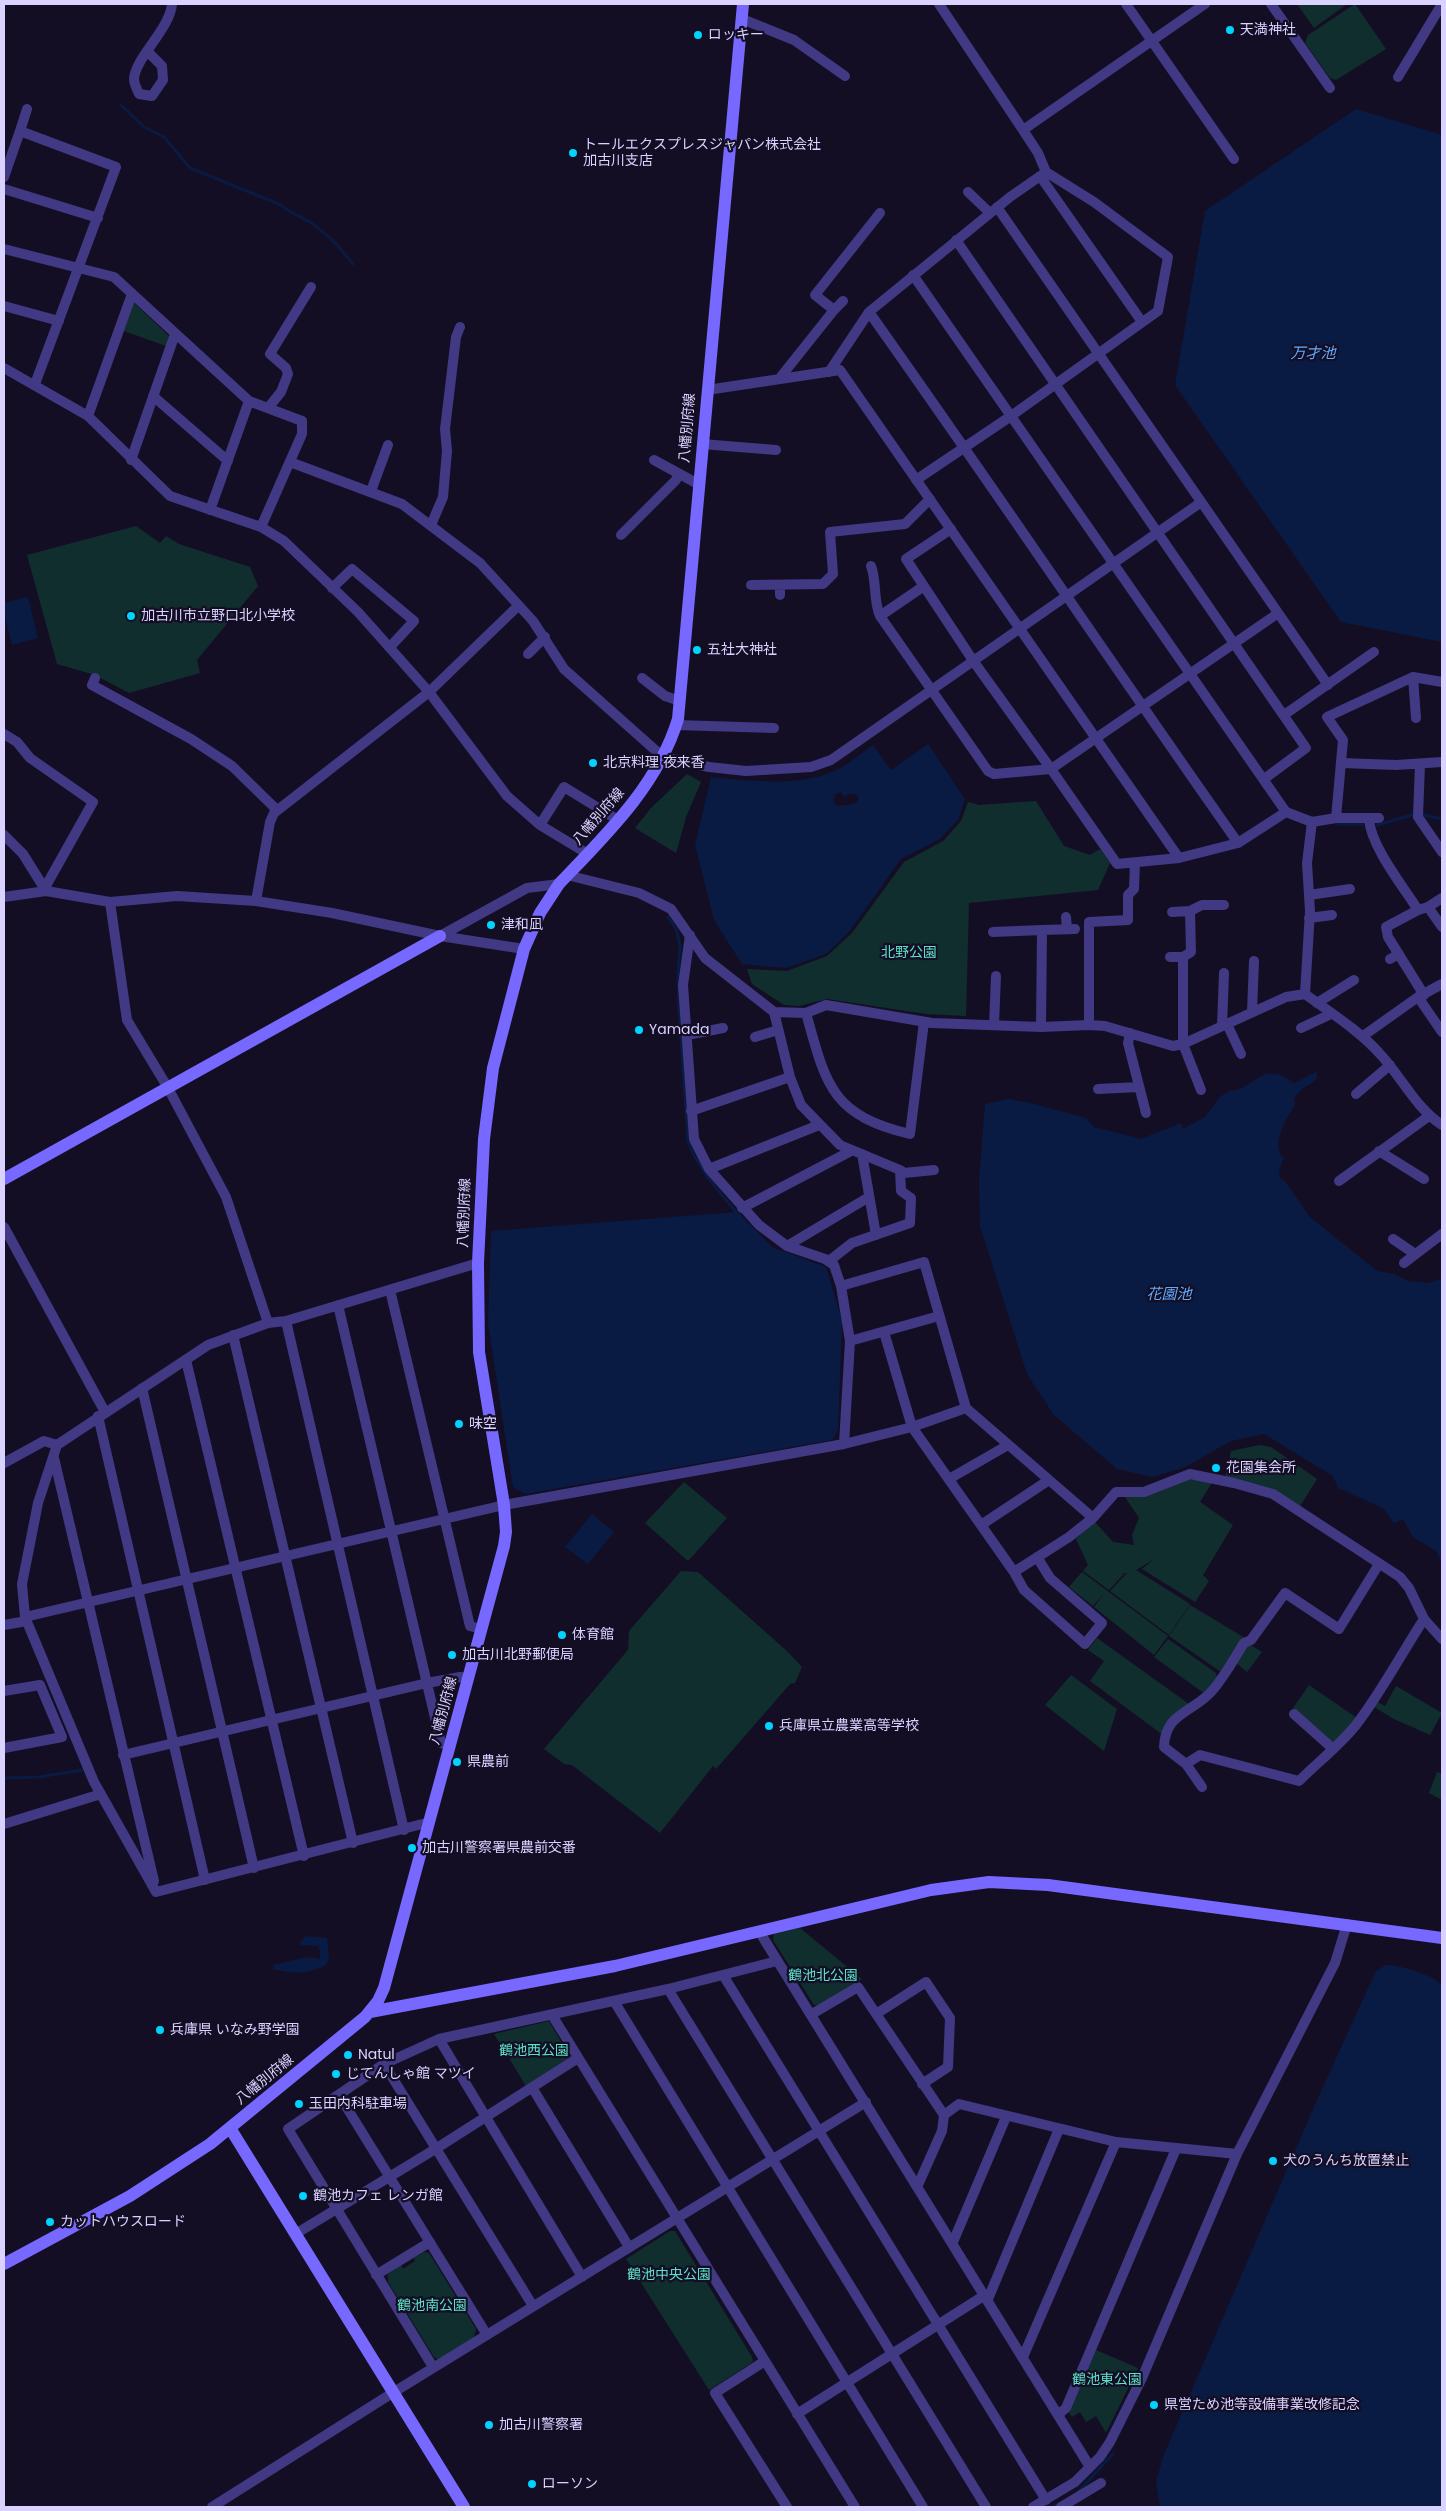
<!DOCTYPE html>
<meta charset="utf-8">
<style>
body{margin:0}
#map{position:relative;width:1446px;height:2511px;overflow:hidden;background:#140e25;font-family:Poppins,sans-serif}
canvas{display:block}
.frame{position:absolute;inset:0;border:5px solid #dad2ff;pointer-events:none}
</style>
<div id="map">
<canvas width="1446" height="2511"></canvas>
<div class="frame"></div>
</div>
<script>
const c = document.querySelector('canvas').getContext('2d');
c.lineJoin = 'round';
function fill(path, color) {
  c.fillStyle = color;
  c.fill(path, 'evenodd');
}
function stroke(path, color, width, dash) {
  c.strokeStyle = color;
  c.lineWidth = width;
  c.lineCap = dash ? 'butt' : 'round';
  c.setLineDash(dash || []);
  c.stroke(path);
}
function label(font, color, halo, rows, align = 'center') {
  c.font = font + ' Poppins,"Noto Sans JP",sans-serif';
  c.lineWidth = 4.5;
  c.setLineDash([]);
  c.textBaseline = 'middle';
  c.strokeStyle = halo;
  c.fillStyle = color;
  for (const [text, x, y, turn = 0] of rows) {
    c.save();
    c.translate(x, y);
    c.rotate((+turn || 0) * Math.PI / 180);
    c.textAlign = isNaN(turn) ? turn : align;
    if (halo) c.strokeText(text, 0, 0);
    c.fillText(text, 0, 0);
    c.restore();
  }
}
const green = new Path2D(`
 M1297,4H1347L1314,28Z
 M1355,4L1386,49L1336,80L1330,78L1305,43L1308,35Z
 M134,303L169,336L166,346L124,331Z
 M136,526L160,543L166,536L179,544L250,567L258,586L197,660L200,673L129,693L95,675L57,664L27,555Z
 M687,774L701,782L686,817L676,853L635,828L651,808Z
 M1036,801L1064,846L1090,855L1100,849L1110,863L1098,890L969,903L966,1016L926,1014L827,999L799,1006L784,1005L752,984L747,969L787,971L827,956L852,933L904,862L943,841L961,821L968,802L979,805Z
 M1259,1445L1271,1447L1317,1479L1299,1508L1225,1478L1231,1451Z
 M1186,1479L1213,1481L1200,1502L1233,1525L1203,1575L1209,1581L1195,1602L1142,1569L1154,1559L1136,1570L1135,1563L1136,1570L1190,1604L1169,1635L1110,1591L1127,1573L1121,1574H1124L1109,1590L1083,1571L1088,1565L1076,1539L1094,1521L1113,1542L1134,1545L1132,1535L1139,1518L1123,1494Z
 M684,1482L727,1518L688,1561L645,1523Z
 M681,1571L698,1572L788,1652L802,1667L795,1683L790,1684L716,1769L713,1766L660,1833L572,1765L564,1764L544,1749L628,1650L629,1631Z
 M1082,1572L1168,1636L1154,1655L1094,1607L1105,1592L1093,1606L1069,1587Z
 M1190,1605L1245,1638L1221,1672L1169,1636Z
 M1097,1638L1189,1704L1163,1735L1090,1681L1104,1661L1088,1650Z
 M1168,1639L1216,1673L1217,1677L1205,1694L1154,1657Z
 M1249,1644L1262,1652L1247,1672L1235,1662Z
 M1071,1675L1117,1709L1104,1751L1045,1705Z
 M1309,1685L1357,1718L1334,1744L1293,1708Z
 M1396,1686L1442,1713L1430,1735L1394,1719L1374,1707L1377,1702L1385,1706Z
 M1437,1772L1442,1774V1800L1429,1793Z
 M800,1928L862,1979L819,2006L814,2005L773,1940L774,1934Z
 M549,2021L570,2057L526,2086L494,2034Z
 M670,2231H675L752,2357L753,2362L709,2390L626,2259Z
 M424,2252L429,2253L476,2329L474,2337L439,2360L434,2357L388,2282V2274L401,2265L403,2269L415,2261L414,2258Z
 M1096,2350L1138,2368L1106,2433L1096,2416L1086,2422L1080,2412L1072,2417L1069,2413Z`);
const water = new Path2D(`
 M1356,109L1442,135V642L1341,622L1175,385L1205,211Z
 M28,597L38,638L12,645L4,612V603Z
 M928,744L965,799L958,820L940,839L901,859L849,932L826,954L786,968L742,964L714,920L695,845L711,777C747,781 801,787 834,771C848,765 861,753 873,745L891,770ZM841,792L844,797L849,794L857,795L859,799L855,804L837,806L833,800L836,794Z
 M1316,1072L1318,1077C1308,1088 1303,1085 1294,1099L1295,1105C1286,1119 1270,1145 1284,1158L1279,1170L1280,1178L1284,1180L1310,1217L1377,1271L1394,1274L1408,1281L1427,1283L1442,1279V1562L1436,1551L1413,1537L1403,1519L1394,1523L1383,1508L1338,1488L1333,1476L1264,1434L1231,1441L1185,1467L1152,1477L1117,1469L1054,1415L1027,1374L980,1226L979,1180L985,1104L1009,1099L1030,1103L1086,1118L1094,1127L1141,1139L1181,1123L1183,1129L1205,1117L1220,1097L1229,1091L1240,1089L1266,1073L1281,1075L1294,1083Z
 M738,1212L772,1247L826,1267L842,1321L838,1430L832,1440L525,1494L513,1487L488,1323L491,1231Z
 M592,1514L614,1532L588,1564L565,1547Z
 M306,1936L327,1938L329,1957L327,1964C311,1975 292,1974 273,1969L274,1965L306,1957L320,1959V1951L318,1946L301,1945L300,1942Z
 M1386,1965C1400,1965 1435,1975 1442,1986V2507H1160L1156,2482L1163,2457L1313,2109L1376,1971Z`);
const stream = new Path2D(`
 M121,105L144,127L164,137L190,168L281,205C291,214 303,217 314,225C330,236 341,249 353,264
 M1423,815L1442,819
 M1338,824H1362
 M1377,825L1412,815
 M668,917L676,929L680,945L678,972L679,1009L688,1141C698,1169 718,1190 736,1212
 M4,1778L38,1777L83,1770
 M1078,2492L1113,2454
 M1052,2507L1060,2503`);
const street = new Path2D(`
 M1126,4L1234,159
 M1271,4L1330,88
 M742,19L794,40L845,76
 M148,52L162,66L163,80L152,96L139,94C137,89 134,84 134,79C135,58 170,29 172,4
 M1398,77L1442,4
 M1023,130L1205,4
 M20,131L27,109
 M1040,176L1142,322
 M4,177L20,131L116,167L35,384
 M4,189L98,218
 M968,192L990,213
 M997,207L1328,685
 M956,240L1306,748L1264,779
 M4,249L114,277L249,401L210,510
 M913,275L1286,812
 M4,306L59,321
 M834,310L843,301
 M869,312C994,488 1114,667 1238,843
 M4,368L88,416L170,496L261,527L284,541L358,612L429,692L507,796L540,825L588,854
 M829,372L869,312L1010,197L1046,172
 M779,379L834,310L815,295L880,213
 M707,390L840,370L1179,858
 M153,396L228,461
 M249,401L302,421V434L261,527
 M268,408L281,392L288,374L286,368L270,354L311,287
 M88,416L132,294
 M702,444L776,450
 M131,460L175,334
 M654,460L698,484
 M290,462L402,504L480,563L533,621L564,669L663,757L709,767L746,771L811,767L831,760L1200,503
 M916,480L1011,416L1158,311L1168,257L1094,202L1046,172L1038,153L1023,130L939,4
 M371,491L388,445
 M431,525L443,497L447,451L445,429L456,337L460,327
 M951,529L906,559L974,662L1051,769L1277,614
 M621,535L676,480L678,473
 M871,566C877,582 873,600 880,616L988,771L994,774L1051,769L1117,864L1179,858L1238,843L1286,812L1312,822L1336,818H1379
 M751,585L823,584L833,574L830,532L905,524L930,499
 M780,585V595
 M332,588L352,569L414,621L390,647
 M880,616L924,586
 M528,654L545,637
 M1413,677L1416,718
 M95,678L92,685L191,739L232,766L277,810
 M642,678L665,696L680,701
 M1284,715L1374,652
 M676,725L774,728
 M4,734L17,742L30,758L93,802L47,884L46,891
 M1342,763L1396,765L1442,762
 M1420,764L1418,817L1442,852
 M1336,818L1343,740L1327,717L1413,677L1442,682
 M1369,819C1371,847 1403,886 1418,910L1428,907L1442,927
 M540,825L564,787L618,820
 M4,835L23,854L46,891
 M567,875L639,893L671,909L705,958L774,1012L806,1013L826,1005L932,1023L1041,1027L1089,1025L1105,1026L1173,1046L1183,1044L1286,997L1305,994C1331,1013 1360,1031 1381,1055C1402,1078 1416,1108 1442,1125
 M1309,895L1350,889
 M4,897L46,891L110,902L177,896L256,901L332,913L440,936L524,949
 M256,901L270,822L274,813L429,692L518,606
 M110,902L127,1020L168,1088L226,1197L268,1323
 M1428,907L1442,898
 M1418,910L1386,927L1388,937L1424,995
 M1172,912L1190,911
 M1066,917L1067,929
 M1309,918L1332,915
 M993,932L1042,930
 M690,935L683,985L694,1139L709,1169L759,1225L787,1246L825,1259L834,1265L841,1286L850,1341L844,1444
 M440,936L527,888L559,884
 M1170,957H1183
 M1390,959L1399,954
 M1305,994L1310,911L1307,863L1312,822
 M1418,997L1442,1032
 M1317,1003L1354,980
 M774,1012L790,1077L801,1105L840,1145L900,1170L901,1191L911,1198L910,1223L852,1243L829,1261
 M1252,1012L1254,961
 M806,1013C826,1085 831,1115 910,1134L924,1022
 M1227,1024L1241,1054
 M994,1025L996,976
 M1089,1025V922L1128,920V895L1134,889L1135,863
 M1222,1026L1224,973
 M1041,1027L1042,930L1075,929
 M1301,1028L1331,1014
 M1130,1033L1128,1043L1146,1113
 M687,1035L723,1028
 M1363,1036L1418,997L1442,984
 M755,1037L778,1030
 M1098,1089L1139,1087
 M1201,1090L1183,1044V957L1191,952L1190,911L1202,905H1224
 M1356,1094L1390,1065
 M691,1111L790,1077
 M1379,1151L1424,1179
 M862,1154L876,1235
 M709,1169L819,1125
 M900,1170L904,1173L934,1170
 M1339,1181L1429,1116
 M742,1208L851,1151
 M4,1227L105,1412
 M1393,1239L1415,1254
 M787,1246L869,1197
 M1404,1263L1442,1234
 M841,1286L924,1262L966,1408L1093,1518
 M390,1290L470,1626L481,1629
 M338,1305L441,1743L450,1746
 M286,1321L404,1830
 M884,1332L912,1427L1014,1572L1069,1537L1093,1518L1116,1492H1144L1190,1474L1234,1483L1273,1494L1400,1577L1409,1588L1424,1619L1442,1639
 M233,1335L353,1843
 M850,1341L939,1316
 M186,1360L304,1856
 M142,1388L254,1868
 M98,1416L205,1880
 M54,1458L154,1881
 M4,1463L44,1441L57,1445
 M949,1479L1008,1445
 M981,1525L1049,1480
 M1014,1572L1024,1590L1085,1644L1102,1623L1050,1578L1037,1557
 M25,1617L504,1505L844,1444L912,1427L966,1408
 M4,1625L27,1621
 M4,1691L40,1685L62,1737L4,1748
 M1294,1714L1332,1748
 M123,1755L427,1683L460,1677L469,1678
 M1186,1764L1200,1755L1299,1781C1318,1762 1339,1746 1356,1725C1380,1694 1402,1653 1424,1619
 M1202,1787L1186,1764L1164,1747C1165,1714 1190,1713 1209,1694C1223,1680 1233,1660 1244,1643L1251,1640L1285,1593L1339,1629L1379,1564
 M430,1822L156,1892L94,1782L25,1617L22,1584L38,1503L57,1445L208,1345L268,1323L286,1321L478,1263
 M4,1824L101,1794
 M759,1931L1090,2467
 M723,1975L1046,2500
 M668,1989L986,2507
 M614,2001L923,2507
 M812,2014L858,1987L944,2115L942,2131L918,2185
 M876,2014L926,1982L950,2018L948,2067L922,2084
 M552,2015L855,2507
 M439,2039L582,2277
 M384,2064L533,2306
 M533,2089L629,2247
 M339,2095L487,2335
 M944,2115L959,2104L1116,2142L1237,2154
 M297,2233L437,2148L578,2058
 M953,2242L1006,2117
 M376,2275L430,2242
 M988,2299L1059,2129
 M1023,2357L1116,2142
 M765,2361L715,2393L787,2507
 M433,2367L288,2129L384,2064L439,2039L668,1989L777,1961
 M797,2414L985,2295
 M1059,2414L1066,2408L1176,2149
 M212,2507L394,2392L866,2102
 M1033,2507L1075,2482L1100,2457L1110,2442L1142,2378L1237,2154L1335,1963L1347,1924
 M1061,2507L1101,2483`);
const secondary = new Path2D(`
 M4,1179L440,936
 M370,2012L615,1966L931,1890L989,1882L1048,1885L1442,1938
 M230,2128L464,2507
 M4,2264L130,2196L210,2144L365,2017L378,2001L384,1988L504,1546L506,1532L504,1505L479,1352L478,1263L484,1139L493,1068L524,949L540,913L559,884C606,835 658,785 678,719L743,4`);
const markers = [
 [1230,30,5,"#00d3fd"],
 [698,35,5,"#00d3fd"],
 [573,153,5,"#00d3fd"],
 [131,616,5,"#00d3fd"],
 [697,650,5,"#00d3fd"],
 [593,763,5,"#00d3fd"],
 [491,925,5,"#00d3fd"],
 [639,1030,5,"#00d3fd"],
 [459,1424,5,"#00d3fd"],
 [1216,1468,5,"#00d3fd"],
 [562,1635,5,"#00d3fd"],
 [452,1655,5,"#00d3fd"],
 [769,1726,5,"#00d3fd"],
 [457,1762,5,"#00d3fd"],
 [412,1848,5,"#00d3fd"],
 [160,2030,5,"#00d3fd"],
 [348,2055,5,"#00d3fd"],
 [336,2074,5,"#00d3fd"],
 [299,2104,5,"#00d3fd"],
 [1273,2161,5,"#00d3fd"],
 [303,2196,5,"#00d3fd"],
 [50,2222,5,"#00d3fd"],
 [1154,2405,5,"#00d3fd"],
 [489,2425,5,"#00d3fd"],
 [532,2484,5,"#00d3fd"]
];
const poiNames = [
 ["天満神社",1240,30],
 ["ロッキー",708,35],
 ["トールエクスプレスジャパン株式会社",583,145],
 ["加古川支店",583,161],
 ["加古川市立野口北小学校",141,616],
 ["五社大神社",707,650],
 ["北京料理 夜来香",603,763],
 ["津和凪",501,925],
 ["Yamada",649,1030],
 ["味空",469,1424],
 ["花園集会所",1226,1468],
 ["体育館",572,1635],
 ["加古川北野郵便局",462,1655],
 ["兵庫県立農業高等学校",779,1726],
 ["県農前",467,1762],
 ["加古川警察署県農前交番",422,1848],
 ["兵庫県 いなみ野学園",170,2030],
 ["Natul",358,2055],
 ["じてんしゃ館 マツイ",346,2074],
 ["玉田内科駐車場",309,2104],
 ["犬のうんち放置禁止",1283,2161],
 ["鶴池カフェ レンガ館",313,2196],
 ["カットハウスロード",60,2222],
 ["県営ため池等設備事業改修記念",1164,2405],
 ["加古川警察署",499,2425],
 ["ローソン",542,2484]
];
const streetNames = [
 ["八幡別府線",688,428,-85],
 ["八幡別府線",599,817,-49],
 ["八幡別府線",465,1213,-88],
 ["八幡別府線",444,1711,-75],
 ["八幡別府線",265,2080,-39]
];
const parkNames = [
 ["北野公園",909,953],
 ["鶴池北公園",823,1976],
 ["鶴池西公園",534,2051],
 ["鶴池中央公園",669,2275],
 ["鶴池南公園",432,2306],
 ["鶴池東公園",1107,2380]
];
const waterNames = [
 ["万才池",1313,354],
 ["花園池",1169,1295]
];
fill(green, '#112e2f');
fill(water, '#091b43');
stroke(stream, '#091b43', 3);
stroke(street, '#413984', 10);
stroke(secondary, '#7769ff', 12);
for (const [x, y, r, color] of markers) {
  const dot = new Path2D();
  dot.arc(x, y, r, 0, 2 * Math.PI);
  c.fillStyle = color;
  c.fill(dot);
  stroke(dot, '#140e25', 2);
}
label('14px', '#dad2ff', '#140e25', poiNames, 'left');
label('14px', '#dad2ff', '#140e25', streetNames);
label('14px', '#5ce1c8', '#140e25', parkNames);
label('italic 15px', '#60abff', '#140e25', waterNames);
</script>
